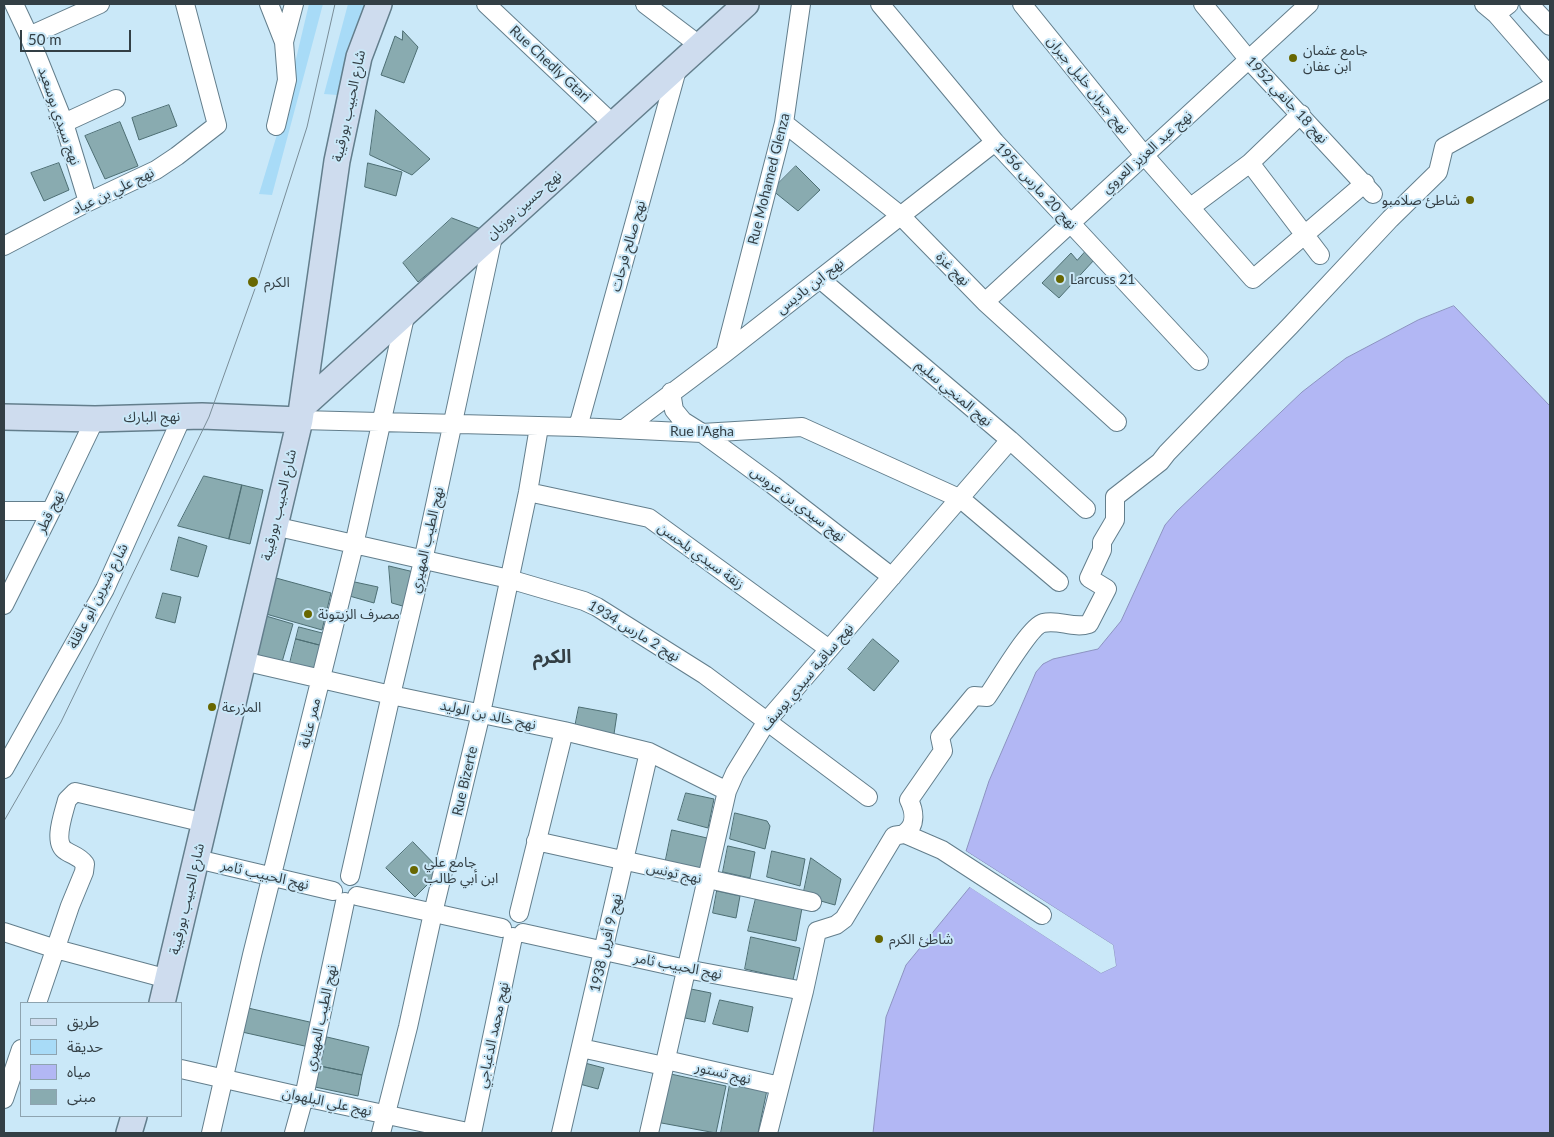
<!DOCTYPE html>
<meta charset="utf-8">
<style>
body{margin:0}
#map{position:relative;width:1554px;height:1137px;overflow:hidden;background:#cae8f8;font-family:Lato,"Noto Sans Arabic",sans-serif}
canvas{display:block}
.frame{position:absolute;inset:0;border:5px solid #333f45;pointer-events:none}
.legend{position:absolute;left:20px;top:1002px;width:162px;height:115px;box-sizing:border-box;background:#cae8f8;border:1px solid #8ea4b0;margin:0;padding:6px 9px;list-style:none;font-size:15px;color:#333f45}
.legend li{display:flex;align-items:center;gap:10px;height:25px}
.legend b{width:25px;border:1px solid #8ea4b0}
.scale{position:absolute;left:20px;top:30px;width:111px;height:22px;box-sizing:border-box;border:2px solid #333f45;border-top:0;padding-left:6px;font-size:15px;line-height:18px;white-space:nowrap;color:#333f45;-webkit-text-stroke:4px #cae8f8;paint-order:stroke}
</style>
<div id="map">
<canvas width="1554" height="1137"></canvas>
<div class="frame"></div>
<ul class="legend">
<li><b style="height:6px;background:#cedcee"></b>طريق</li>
<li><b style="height:14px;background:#a8dbf7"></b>حديقة</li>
<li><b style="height:14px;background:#b2b7f4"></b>مياه</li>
<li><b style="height:14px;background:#89abb0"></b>مبنى</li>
</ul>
<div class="scale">50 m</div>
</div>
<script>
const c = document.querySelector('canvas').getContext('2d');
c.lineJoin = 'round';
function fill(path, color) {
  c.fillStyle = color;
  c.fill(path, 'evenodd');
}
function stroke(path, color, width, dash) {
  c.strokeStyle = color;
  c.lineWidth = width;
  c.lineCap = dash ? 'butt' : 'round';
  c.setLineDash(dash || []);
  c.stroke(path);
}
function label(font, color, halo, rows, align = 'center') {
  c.font = font + ' Lato,"Noto Sans Arabic",sans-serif';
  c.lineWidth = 4;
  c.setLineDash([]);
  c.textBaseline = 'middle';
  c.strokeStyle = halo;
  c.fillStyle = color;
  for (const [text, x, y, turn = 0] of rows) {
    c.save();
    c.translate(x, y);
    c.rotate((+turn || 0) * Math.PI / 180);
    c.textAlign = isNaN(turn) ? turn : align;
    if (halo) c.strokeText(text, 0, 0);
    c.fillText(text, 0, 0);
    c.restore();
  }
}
const green = new Path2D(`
 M309,4H323L272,195L259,194L282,118Z
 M348,4H365L348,46L337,95L324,94Z`);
const water = new Path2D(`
 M1454,306L1550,406V1133H873L886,1017L906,965L970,887L1101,973L1116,966L1113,945L966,851L989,781L1036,672L1043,664L1053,659L1098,649L1121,621L1165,525L1177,511L1302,392L1346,358L1418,320Z`);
const pier = new Path2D(`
 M964,850L1113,945L1116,966L1101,973L968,886L971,885L1102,971L1113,965L1111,946L965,853Z`);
const building = new Path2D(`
 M403,31L418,47L404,83L381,75L395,36L402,40Z
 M169,105L177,126L139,140L132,118Z
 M376,110L430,159L412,175L370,155Z
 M120,122L138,166L105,179L85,136Z
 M59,163L69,190L44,201L31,173Z
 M368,163L402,172L396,196L365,187Z
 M796,166L820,190L798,211L772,190Z
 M452,218L481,229L418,282L403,263Z
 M1086,251L1095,259L1059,298L1042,283L1071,253L1077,260Z
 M204,476L242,485L229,539L178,526Z
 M242,485L263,490L250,544L229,539Z
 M179,537L207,546L198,577L171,570Z
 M389,566L414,572L406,607L392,603Z
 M276,578L331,593L322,630L266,614Z
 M350,581L378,587L374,603L346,595Z
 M163,593L181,597L175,623L156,618Z
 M266,616L293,624L282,662L255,654Z
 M299,627L326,634L323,646L296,639Z
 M296,639L323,646L317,670L290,663Z
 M873,639L899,661L874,691L848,669Z
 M579,707L617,714L614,734L575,727Z
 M686,793L714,799L708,828L678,820Z
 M735,813L767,821L770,826L765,849L730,839Z
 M672,830L707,838L700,872L665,864Z
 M413,842L441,871L415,897L386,868Z
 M728,846L755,852L750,878L723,872Z
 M772,851L805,859L800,886L767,877Z
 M811,858L841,879L835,905L803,896Z
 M717,891L740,896L736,918L713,913Z
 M756,898L802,908L796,941L748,931Z
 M751,937L800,948L793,980L745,969Z
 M691,989L711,993L705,1022L685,1018Z
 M720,1000L753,1007L748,1032L713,1024Z
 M248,1008L314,1023L309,1047L242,1032Z
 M327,1037L369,1047L362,1075L320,1066Z
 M581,1062L604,1068L598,1089L576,1083Z
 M320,1066L362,1075L358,1096L315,1087Z
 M666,1073L726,1086L716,1133L656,1122Z
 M730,1084L767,1090L758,1133H721Z`);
const street = new Path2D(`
 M14,4L29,36L64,123L88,202
 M269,4L284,42
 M486,4L614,125
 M645,4L699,45
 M880,4L995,142L1199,361
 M1022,4L1144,155L1253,279L1365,183
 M1203,4L1249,60L1373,194
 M1484,4L1496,14L1550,76
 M1529,4L1550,26
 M1496,14L1509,4
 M29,36L100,4
 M64,123L116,99
 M784,123L900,215L985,302L1117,422
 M276,126L287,80L284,42L294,4
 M1250,163L1320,255
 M1191,207L1250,163L1301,114
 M4,246L88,202L156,170L177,156L217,125L185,4
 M820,279L1010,440L1086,509
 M985,302L1309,4
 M725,353L784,123L801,4
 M671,392L674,410L683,421L702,433L773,485L892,577
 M300,420L578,427L702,433L802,427L961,499L1059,582
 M578,427L678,66
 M624,429L725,353L995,142
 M528,492L649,518L829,649
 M4,511H51
 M274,526L509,579L584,601L597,607L705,675L868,797
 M4,605L51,511L95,419
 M243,661L391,695L564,731L649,752L727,791
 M4,769L105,589L182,417
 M905,834L942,850L1042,915
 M536,841L812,902
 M197,859L333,891
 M350,876L391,695L423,561L494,232
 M357,896L502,928
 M519,913L564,731
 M4,932L56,949L168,979
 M523,933L686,969L804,991
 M37,1003L70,906L84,872L85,864C79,856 74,856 66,851C52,843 64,813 67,800L75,792L205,823
 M581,1048L664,1066
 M666,1060L780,1086
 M181,1069L304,1097L472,1133
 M4,1099L21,1049
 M211,1133L252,955L354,545L406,312
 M294,1133L304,1097L345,902
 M381,1133L408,1027L433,913L481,713L528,492L539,427
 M472,1133L513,937
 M561,1133L649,752
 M649,1133L727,791L735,773L767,721L1010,440
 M768,1133L804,991L817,931L836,925L844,919L894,836C897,835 903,835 905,833C917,825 914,810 909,800L943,751L940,737L974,696L987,697C997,683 1030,626 1043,623C1059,619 1073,629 1089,624L1107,589L1089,578L1102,550V542L1115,520V497L1160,462L1167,453L1290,326L1390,219L1438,172L1444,147L1550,88`);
const secondary = new Path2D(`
 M302,407L746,4
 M4,417L95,419L202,416L300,420
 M162,1003L300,420L337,161L359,57L379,4
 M129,1133L134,1116`);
const tram = new Path2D(`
 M4,821L61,722L209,417L257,283L307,127L335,4`);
const markers = [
 [1293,58,5,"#686701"],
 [1470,200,5,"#686701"],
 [1060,279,5,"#686701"],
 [253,282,6,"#686701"],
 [308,614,5,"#686701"],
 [212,707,5,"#686701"],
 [414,870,5,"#686701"],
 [879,939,5,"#686701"]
];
const poiNames = [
 ["جامع عثمان",1303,50],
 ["ابن عفان",1303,66],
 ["شاطئ صلامبو",1460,200,"right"],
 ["Larcuss 21",1070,279],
 ["الكرم",264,282],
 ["مصرف الزيتونة",318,614],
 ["المزرعة",222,707],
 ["جامع علي",424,862],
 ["ابن أبي طالب",424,878],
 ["شاطئ الکرم",889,939]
];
const streetNames = [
 ["Rue Chedly Gtari",550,64,43],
 ["نهج جبران خليل جبران",1088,85,51],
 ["نهج 18 جانفي 1952",1287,100,47],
 ["شارع الحبيب بورقيبة",349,106,-78],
 ["نهج سيدي بوسعيد",59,116,71],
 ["نهج عبد العزيز العروي",1147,152,-42],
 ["Rue Mohamed Glenza",769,179,-76],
 ["نهج 20 مارس 1956",1036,186,47],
 ["نهج علي بن عياد",113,191,-26],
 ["نهج حسين بوزيان",524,205,-42],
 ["نهج صالح فرحات",628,246,-74],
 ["نهج غزة",953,269,45],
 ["نهج ابن باديس",810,286,-38],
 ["نهج المنجي سليم",954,393,40],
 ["نهج البارك",152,417,-1],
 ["Rue l'Agha",702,431],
 ["نهج سيدي بن عروس",798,504,37],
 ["شارع الحبيب بورقيبة",279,505,-77],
 ["نهج قطر",50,512,-64],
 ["نهج الطيب المهيري",427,540,-77],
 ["زنقة سيدي بلحسن",701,556,36],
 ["شارع شيرين أبو عاقلة",98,596,-63],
 ["نهج 2 مارس 1934",634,631,31],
 ["نهج ساقية سيدي يوسف",807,677,-50],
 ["نهج خالد بن الوليد",488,715,12],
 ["ممر عنابة",310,723,-76],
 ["Rue Bizerte",465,781,-77],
 ["نهج تونس",674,873,12],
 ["نهج الحبيب ثامر",265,875,13],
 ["شارع الحبيب بورقيبة",187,899,-77],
 ["نهج 9 أفريل 1938",606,943,-77],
 ["نهج الحبيب ثامر",678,966,11],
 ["نهج الطيب المهيري",321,1018,-78],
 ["نهج محمد الدغباجي",493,1035,-78],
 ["نهج تستور",723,1073,13],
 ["نهج علي البلهوان",327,1102,12]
];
const districtNames = [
 ["الكرم",552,657]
];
fill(green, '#a8dbf7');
fill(water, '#b2b7f4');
stroke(water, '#8c93c0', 1);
fill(pier, '#cae8f8');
fill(building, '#89abb0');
stroke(building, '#4d6e73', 1);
stroke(street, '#637e8c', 20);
stroke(secondary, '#637e8c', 28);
stroke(street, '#fff', 18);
stroke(secondary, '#cedcee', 25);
stroke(tram, '#798d98', 1);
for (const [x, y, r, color] of markers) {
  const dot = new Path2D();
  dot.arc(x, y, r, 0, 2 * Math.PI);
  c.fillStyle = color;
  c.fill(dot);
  stroke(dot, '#cae8f8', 2);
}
label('14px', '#333f45', '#cae8f8', poiNames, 'left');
label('14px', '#333f45', '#cae8f8', streetNames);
label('bold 19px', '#333f45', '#cae8f8', districtNames);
</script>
